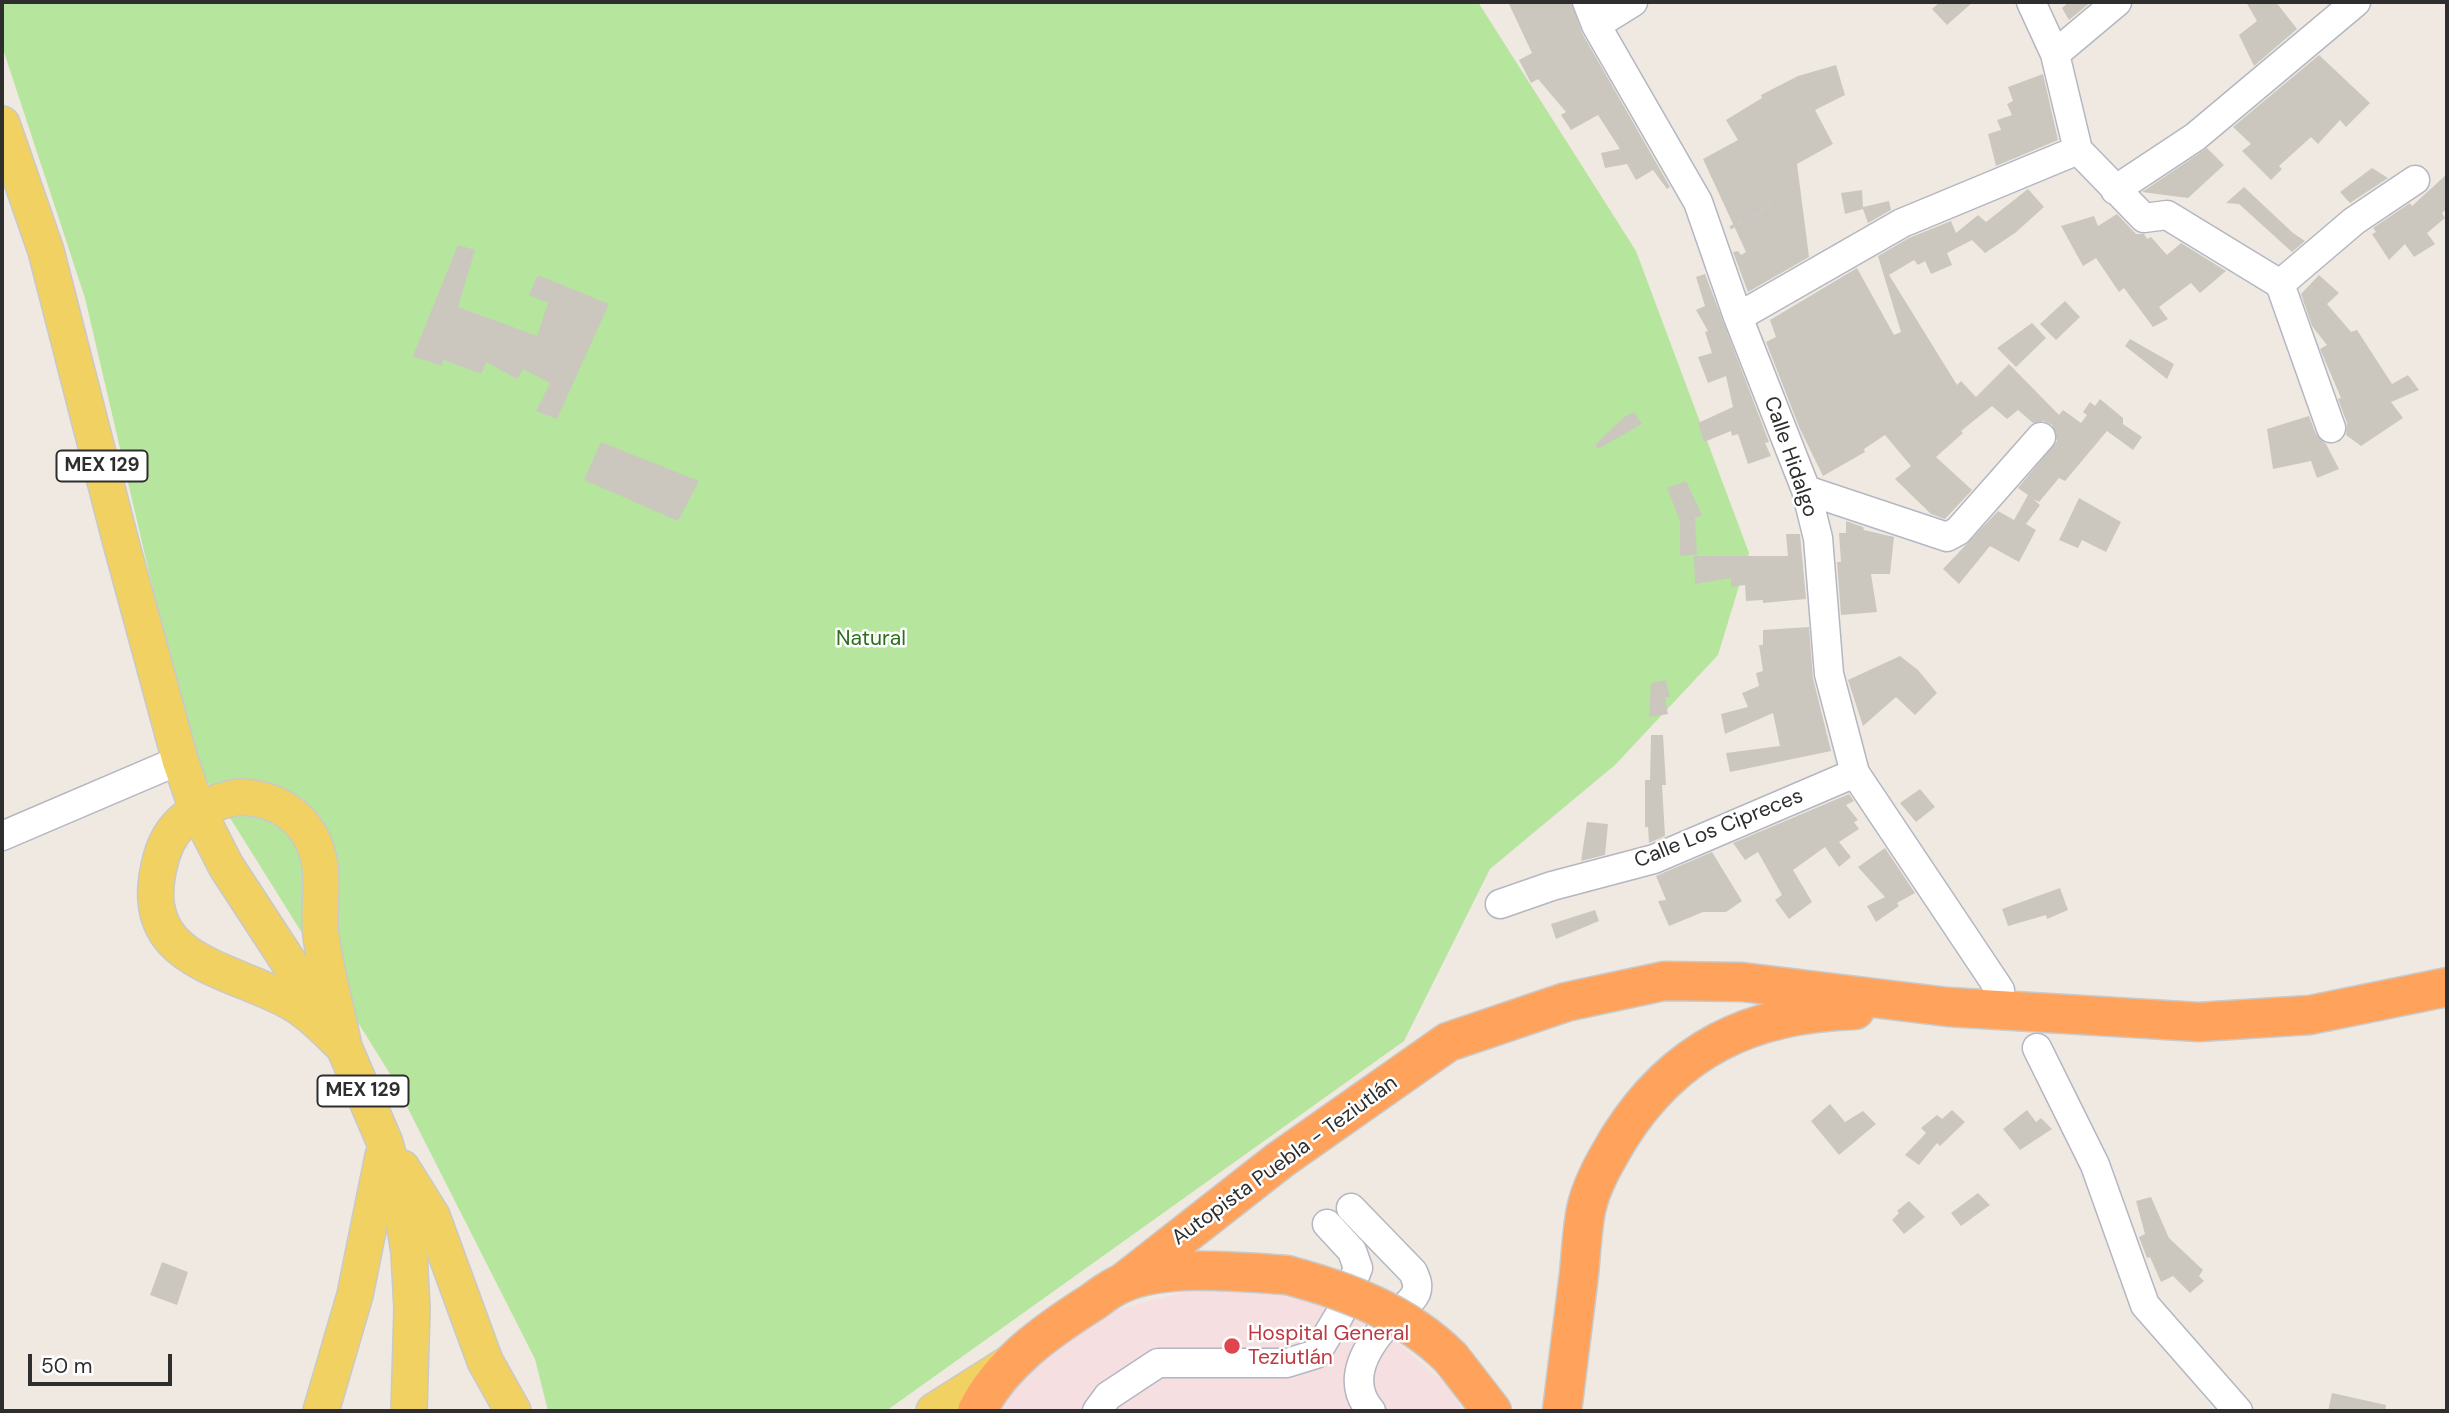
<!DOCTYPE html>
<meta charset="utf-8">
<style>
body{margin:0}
#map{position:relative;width:2449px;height:1413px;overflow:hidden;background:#efe9e1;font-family:"DM Sans",sans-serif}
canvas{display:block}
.frame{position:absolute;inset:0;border:4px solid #2e2e2e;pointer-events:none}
.scale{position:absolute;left:28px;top:1354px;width:144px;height:32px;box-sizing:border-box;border:4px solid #2e2e2e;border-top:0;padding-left:9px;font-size:21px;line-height:24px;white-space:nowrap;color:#2e2e2e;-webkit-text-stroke:5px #fff;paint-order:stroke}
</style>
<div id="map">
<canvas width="2449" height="1413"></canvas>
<div class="frame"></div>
<div class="scale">50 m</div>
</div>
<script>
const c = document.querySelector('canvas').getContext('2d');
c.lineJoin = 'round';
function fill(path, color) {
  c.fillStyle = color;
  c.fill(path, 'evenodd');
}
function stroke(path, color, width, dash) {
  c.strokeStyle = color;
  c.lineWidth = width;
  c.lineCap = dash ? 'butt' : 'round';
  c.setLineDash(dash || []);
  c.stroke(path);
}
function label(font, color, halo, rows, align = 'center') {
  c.font = font + ' "DM Sans",sans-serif';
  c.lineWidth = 5;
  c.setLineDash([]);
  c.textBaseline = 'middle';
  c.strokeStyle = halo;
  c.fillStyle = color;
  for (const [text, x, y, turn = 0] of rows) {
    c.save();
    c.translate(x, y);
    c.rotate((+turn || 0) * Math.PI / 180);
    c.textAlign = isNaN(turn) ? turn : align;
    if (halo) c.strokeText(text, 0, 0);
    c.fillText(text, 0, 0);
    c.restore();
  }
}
const medical = new Path2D(`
 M1202,1287L1294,1292L1379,1327L1449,1387L1463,1411H999L1034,1365L1113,1311Z`);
const green = new Path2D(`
 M2,2H1478L1636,251L1749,553L1718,655L1615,765L1490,869L1404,1041L886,1411H548L535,1359L392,1077L192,757L85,298L2,46Z`);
const building = new Path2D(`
 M1508,2H1571L1582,33L1670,187L1667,189L1653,170L1636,180L1627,164L1605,168L1601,153L1620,149L1598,115L1571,130L1561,115L1566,112L1538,79L1531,83L1519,60L1532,53Z
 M1940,2H1973L1947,25L1932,9Z
 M2069,2H2091L2069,20L2062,8Z
 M2246,2H2276L2297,29L2254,66L2239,35L2257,21Z
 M2319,55L2370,103L2346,127L2340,120L2318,144L2311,137L2279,166L2282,169L2271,180L2242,151L2251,144L2233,127Z
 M1836,65L1845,95L1815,110L1833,144L1797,164L1809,257L1748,292L1733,252L1738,251L1741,255L1746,252L1703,159L1738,140L1726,120L1762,98L1761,95L1798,76Z
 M2043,74L2058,140L1996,166L1988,134L2001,130L1997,120L2012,115L2007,104L2013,101L2008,87Z
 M2207,148L2224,165L2188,198L2142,192Z
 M2372,168L2388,178L2350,203L2340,192Z
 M2447,174V208L2442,213L2445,218L2427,233L2435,244L2414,257L2405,244L2389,260L2372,234L2376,232L2373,228L2410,203L2412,206Z
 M2244,187L2293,233L2305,241L2292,252L2239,204L2226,203Z
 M2028,189L2044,207L2015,233L1985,253L1972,240L1947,253L1952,265L1931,274L1925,261L1918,265L1914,260L1889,275L1957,385L1961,381L1976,397L2009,364L2059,415L2063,410L2081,423L2087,415L2083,412L2090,402L2095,406L2100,399L2123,418V424L2142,437L2133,450L2107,431L2065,481L2059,478L2039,502L2033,499L2040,505L2026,524L2036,530L2019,562L1990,546L1959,584L1943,569L1998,511L2014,520L2028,495L2018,488L2057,441L2052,425L2044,421L2033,423L2018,410L2007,419L1992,406L1961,431L1963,433L1936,457L1972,490L1945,519L1931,514L1895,479L1911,466L1885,435L1864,449L1865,452L1823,476L1800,429L1766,342L1776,337L1770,320L1857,268L1894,335L1901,332L1878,256L1909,238L1951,221L1956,233L1978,215L1986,222Z
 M1862,190L1863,207L1889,201L1891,210L1868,223L1863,209L1845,214L1841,193Z
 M2117,214L2136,234H2144L2147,239L2151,237L2167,255L2181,243L2226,271L2200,293L2191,283L2159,307L2168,319L2153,327L2124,288L2119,292L2096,258L2083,266L2061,226L2094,216L2098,226Z
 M458,245L475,250L458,307L537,336L548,303L529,295L538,275L609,304L557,419L536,411L550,383L523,369L517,379L486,362L481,374L444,360L441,366L413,356Z
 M1705,274L1769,442L1765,443L1771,456L1748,464L1738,434L1732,436L1731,431L1704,442L1698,423L1733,407L1726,376L1708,383L1698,357L1712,353L1705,332L1708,331L1696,310L1705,306L1696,277Z
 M2319,275L2339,293L2327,304L2351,332L2357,330L2392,384L2408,375L2419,390L2391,402L2403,418L2361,446L2346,435L2347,423L2338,399L2341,398L2320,349L2327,345L2312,326L2301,294Z
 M2065,301L2080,317L2056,340L2040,324Z
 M2032,323L2046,338L2016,367L1997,348Z
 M2130,339L2174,364L2167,379L2125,346Z
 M1634,412L1642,424L1598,449L1595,445L1624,417Z
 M2309,416L2316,434L2326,444L2339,469L2317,478L2311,461L2273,469L2267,429Z
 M601,442L699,481L678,521L584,480Z
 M1686,481L1702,515L1695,518L1697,554L1680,556V521L1667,488Z
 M2079,498L2121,522L2106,552L2082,540L2078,548L2059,540Z
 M1846,521L1863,527L1864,530L1894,537L1890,574H1871L1877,612L1841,615L1837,562H1841L1839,533H1846Z
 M1786,534H1800L1806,599L1763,603V600L1746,601L1745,585L1731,587V578L1695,584L1694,556H1788Z
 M1809,627L1813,678L1831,751L1730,772L1726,753L1780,746L1773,713L1725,734L1721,714L1748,707L1742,693L1759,686L1756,673L1763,671L1759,645H1763V630Z
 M1900,656L1918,670L1937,693L1915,715L1896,697L1863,726L1848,680Z
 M1666,680L1670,697H1665L1668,714L1649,717L1651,683Z
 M1651,735H1663L1666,785H1662L1665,836L1649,843L1648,827H1645V780H1650Z
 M1920,789L1935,807L1916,822L1900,803Z
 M1849,794L1854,801L1846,805L1858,820L1854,822L1859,829L1839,842L1851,857L1839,867L1825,847L1793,870L1812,902L1789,919L1775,900L1782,895L1758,852L1745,860L1733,843Z
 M1587,822L1608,824L1605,855L1581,861Z
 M1885,848L1915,893L1897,903L1899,906L1876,922L1867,906L1885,897L1858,867Z
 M1712,852L1742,901L1726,912H1703L1669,926L1658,901L1666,900L1656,876Z
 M2060,888L2068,910L2047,919L2046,915L2008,926L2002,909Z
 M1595,910L1599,921L1556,939L1551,924Z
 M1830,1104L1845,1122L1863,1111L1876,1124L1839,1155L1811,1121Z
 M1952,1110L1965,1122L1940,1146L1937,1143L1919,1165L1905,1155L1926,1133L1921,1128L1937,1115L1942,1119Z
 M2027,1110L2036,1122L2041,1118L2052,1129L2020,1150L2003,1129Z
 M1978,1193L1990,1205L1961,1226L1951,1213Z
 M2151,1197L2169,1238L2203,1270L2199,1276L2204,1281L2190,1293L2173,1276L2161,1282L2150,1257L2147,1258L2139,1237L2145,1234L2136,1201Z
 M1909,1201L1925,1217L1904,1234L1892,1220L1899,1213L1897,1211Z
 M162,1262L188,1272L177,1305L150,1295Z
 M2332,1393L2386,1405L2385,1411H2328Z`);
const path = new Path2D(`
 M1730,228L1771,205`);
const minor = new Path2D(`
 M1587,2L1596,25L1698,202L1738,317L1806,490L1818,538L1829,674L1855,773L2000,990
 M2031,2L2055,54L2078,150L2144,218L2167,215L2280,284L2331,428
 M1596,25L1633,2
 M2055,54L2117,2
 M2115,190L2195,137L2356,2
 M2280,284L2354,221L2415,180
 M1738,317L1902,223L2078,150
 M1806,490L1947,537L1958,531L2041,437
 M2,836L180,760
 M1500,904L1552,886L1654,859L1855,773
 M2037,1048L2095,1165L2145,1305L2238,1411
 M1351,1208L1413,1272C1416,1279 1419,1285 1416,1293C1412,1302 1401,1310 1394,1317C1369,1342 1343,1379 1371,1411
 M1097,1411L1108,1396L1158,1363H1287L1316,1354L1340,1314L1358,1268L1352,1251L1327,1224`);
const major = new Path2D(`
 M2,124L46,251L120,539L180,760L197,809L226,866L344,1047L385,1143L400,1197L409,1252L412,1309L409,1411
 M238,797C281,797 314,823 320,866C323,889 318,913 321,936C326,973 337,1011 344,1047C326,1030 309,1011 287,1000C219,965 131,959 162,855C173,818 203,804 238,797Z
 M402,1168L432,1216L485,1361L513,1411
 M321,1411L355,1295L383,1156
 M934,1411L1005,1366`);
const highway = new Path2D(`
 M1123,1283L1280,1160L1448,1042L1566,1002L1664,981L1742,982L1948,1007L2199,1022L2310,1015L2447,987
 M1451,1358L1492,1411
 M977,1411C1001,1363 1047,1331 1091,1303C1101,1296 1112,1287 1123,1283C1167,1264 1239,1272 1287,1275
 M1562,1411C1568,1365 1573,1320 1579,1274C1581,1253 1582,1231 1586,1210C1591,1185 1606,1160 1619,1138C1675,1049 1751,1013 1855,1010`);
const highwayBridge = new Path2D(`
 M1287,1275C1347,1291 1406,1313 1451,1358`);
const markers = [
 [1232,1346,9,"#e0444e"]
];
const shields = [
 [102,466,91],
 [363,1091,91]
];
const shieldNames = [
 ["MEX 129",102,466],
 ["MEX 129",363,1091]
];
const streetNames = [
 ["Calle Hidalgo",1790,457,71],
 ["Calle Los Cipreces",1719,829,-22],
 ["Autopista Puebla - Teziutlán",1285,1161,-36]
];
const parkNames = [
 ["Natural",871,639]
];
const healthNames = [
 ["Hospital General",1248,1334],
 ["Teziutlán",1248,1358]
];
fill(medical, '#f5dfe0');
fill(green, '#b6e59e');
fill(building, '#cbc7bf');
stroke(minor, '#b4b7c1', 31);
stroke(major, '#c9c9c9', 38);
stroke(highway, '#c9c9c9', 41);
stroke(path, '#c9c9c9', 3.5, [5, 3.5]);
stroke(minor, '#fff', 28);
stroke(major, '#f2d163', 35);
stroke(highway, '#ffa35c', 38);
stroke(highwayBridge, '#c9c9c9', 41, []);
stroke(highwayBridge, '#ffa35c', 38);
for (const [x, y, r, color] of markers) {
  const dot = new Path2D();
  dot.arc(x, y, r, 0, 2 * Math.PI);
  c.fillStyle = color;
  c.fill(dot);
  stroke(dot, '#fff', 2.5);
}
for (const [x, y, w] of shields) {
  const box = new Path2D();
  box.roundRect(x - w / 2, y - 15.5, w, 31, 5);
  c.fillStyle = '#fff';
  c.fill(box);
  stroke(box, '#2e2e2e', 2);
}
label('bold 19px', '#2e2e2e', null, shieldNames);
label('21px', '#2e2e2e', '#fff', streetNames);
label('21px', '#2c6e1b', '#fff', parkNames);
label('21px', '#be3a42', '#fff', healthNames, 'left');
</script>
